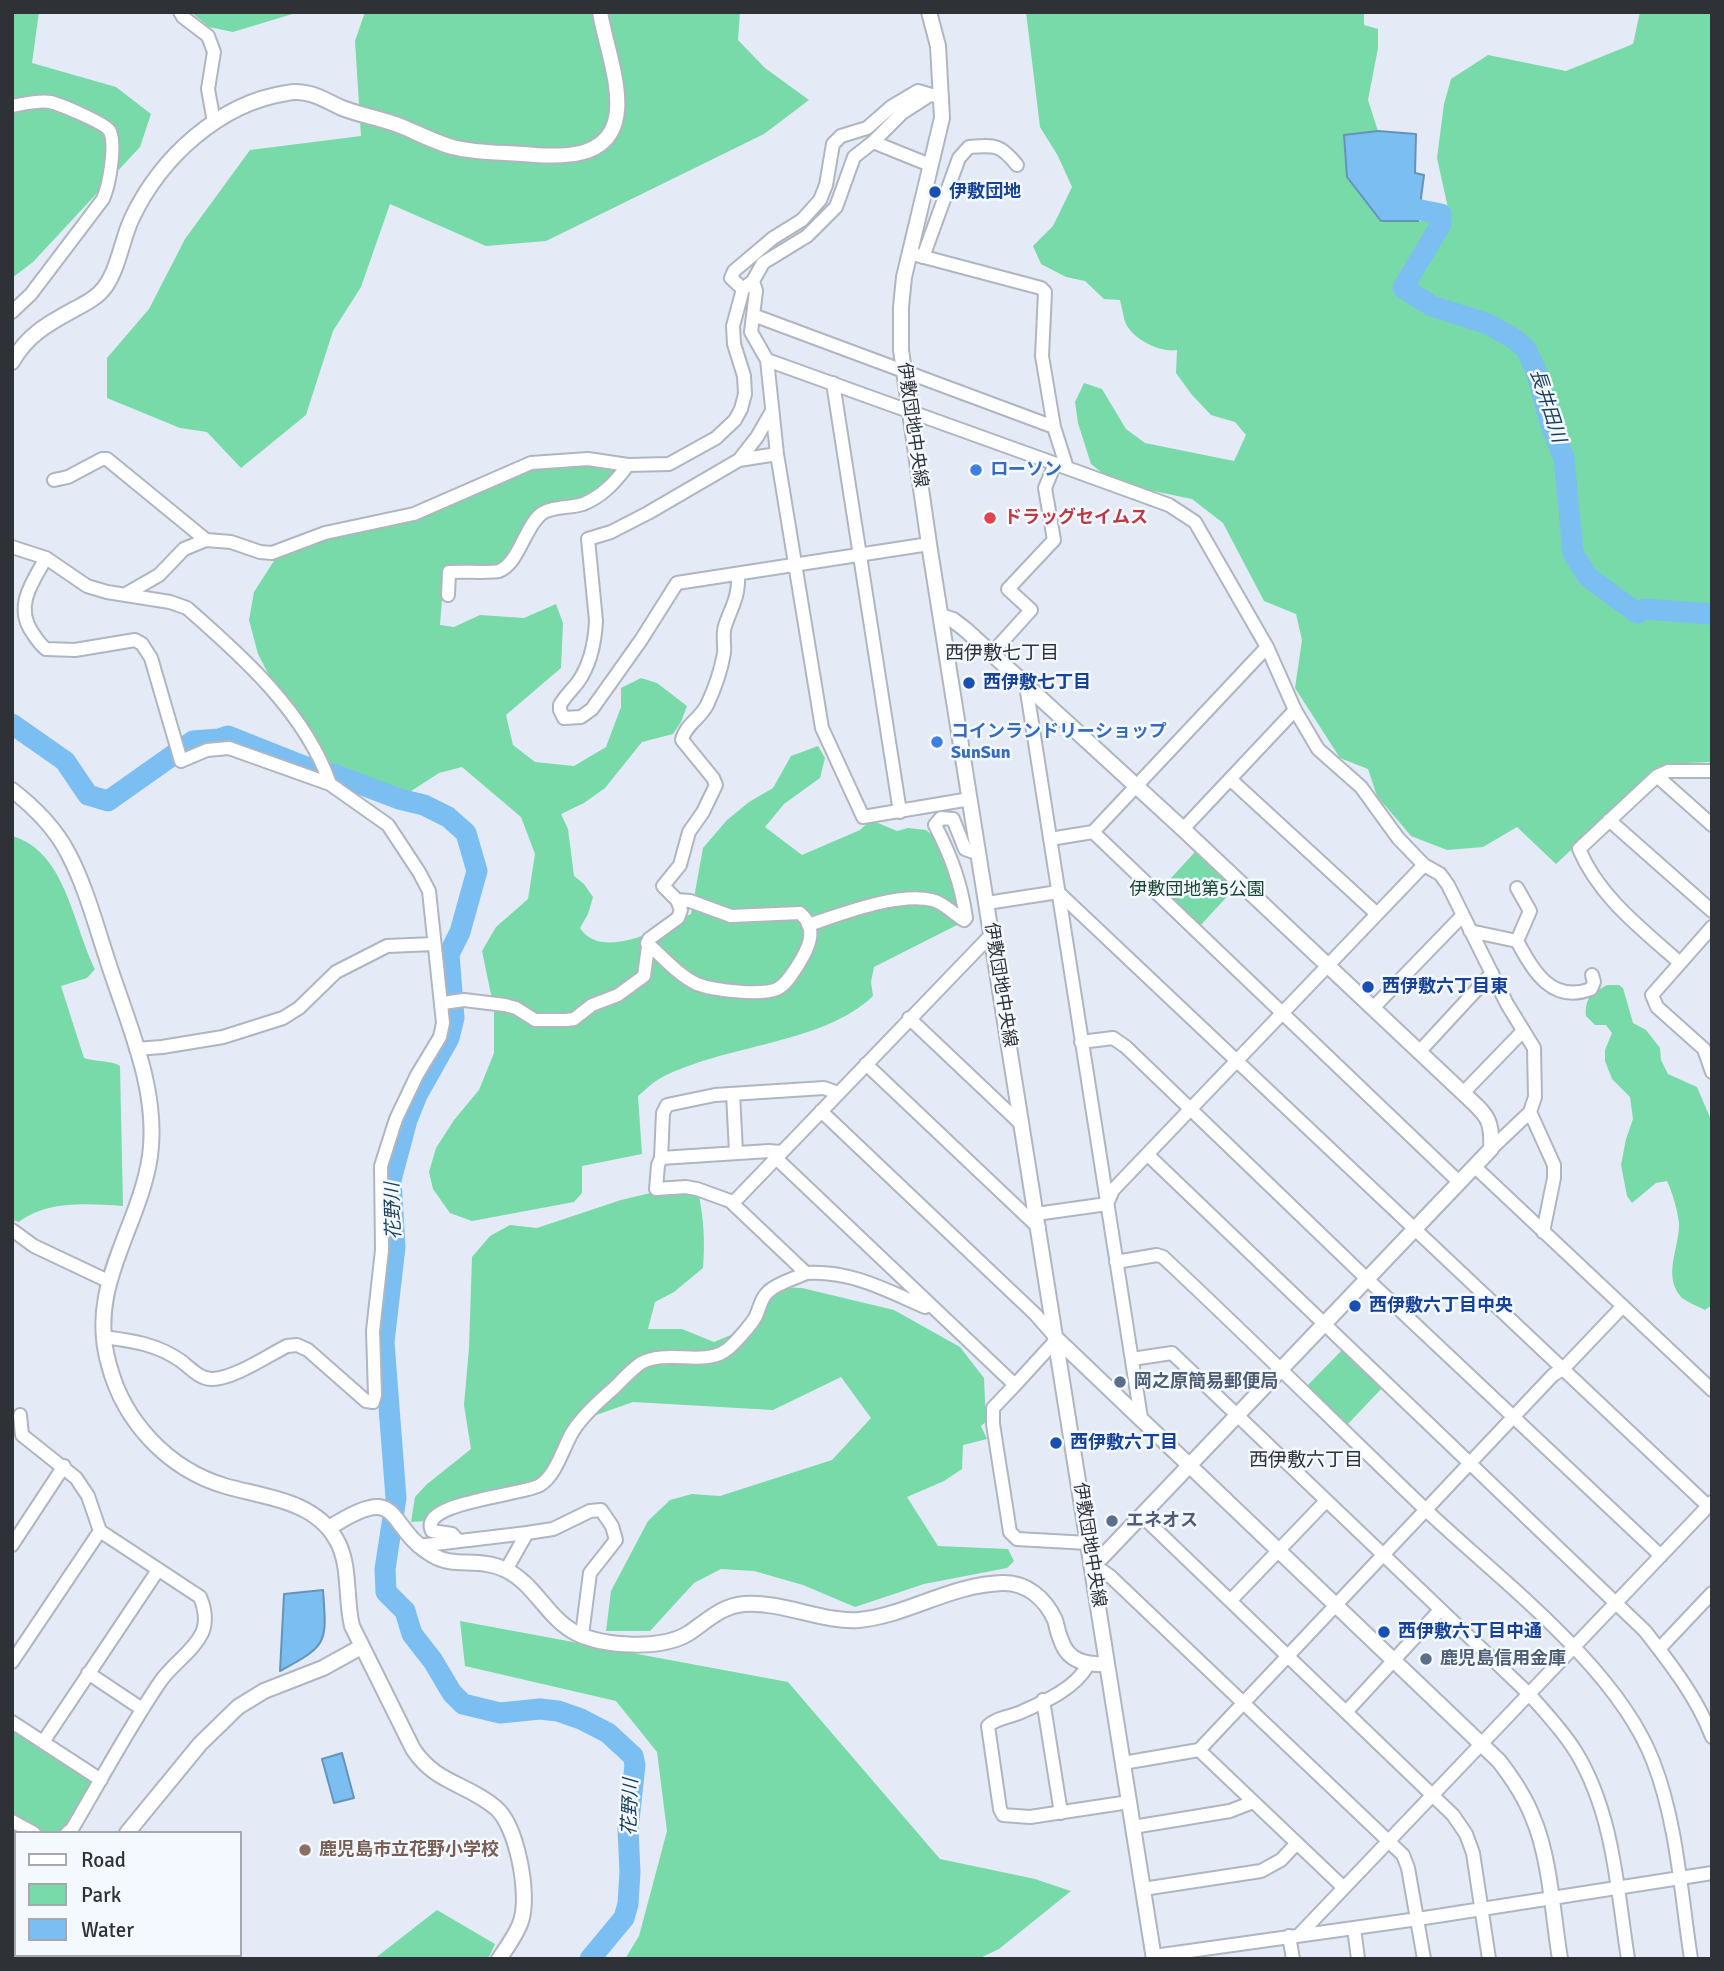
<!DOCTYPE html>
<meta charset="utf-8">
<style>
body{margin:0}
#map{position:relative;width:1724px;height:1971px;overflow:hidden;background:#e4ebf6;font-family:Signika,sans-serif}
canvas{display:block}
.frame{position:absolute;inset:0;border:14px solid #2e3135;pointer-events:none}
.legend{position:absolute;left:14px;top:1831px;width:228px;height:126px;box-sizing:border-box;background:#f4f8ff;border:2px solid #a5a8ae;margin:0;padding:9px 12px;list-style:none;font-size:21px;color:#2e3135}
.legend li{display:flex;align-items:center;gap:14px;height:35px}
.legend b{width:35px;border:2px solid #a5a8ae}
</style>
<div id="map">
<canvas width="1724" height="1971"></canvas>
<div class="frame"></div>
<ul class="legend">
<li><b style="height:9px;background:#fff"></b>Road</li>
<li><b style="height:19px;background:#78daa8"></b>Park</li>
<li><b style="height:19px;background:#7bbef2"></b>Water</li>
</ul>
</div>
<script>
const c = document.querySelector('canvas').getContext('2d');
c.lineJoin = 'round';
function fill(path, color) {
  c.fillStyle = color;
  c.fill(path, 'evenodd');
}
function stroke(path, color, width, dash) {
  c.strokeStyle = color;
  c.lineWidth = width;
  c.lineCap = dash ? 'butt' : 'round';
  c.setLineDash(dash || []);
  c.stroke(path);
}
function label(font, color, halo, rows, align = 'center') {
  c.font = font + ' Signika,"Noto Sans JP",sans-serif';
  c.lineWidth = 5;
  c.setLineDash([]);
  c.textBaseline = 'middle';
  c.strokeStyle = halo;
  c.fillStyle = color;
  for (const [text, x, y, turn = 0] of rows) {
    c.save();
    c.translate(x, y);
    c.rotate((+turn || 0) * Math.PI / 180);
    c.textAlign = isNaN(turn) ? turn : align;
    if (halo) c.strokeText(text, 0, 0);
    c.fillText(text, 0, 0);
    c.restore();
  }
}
const green = new Path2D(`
 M12,12H39L32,63L116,87L151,114L140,147L33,262L12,278Z
 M191,12H299L233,32L209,27Z
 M365,12H740L738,40L765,68L809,100L764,134L546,241L486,246L390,204L361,287L333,331L306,415L241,468L207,432L180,428L107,398V358L149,309L185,239L250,150L361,136L355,41Z
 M1026,12H1364V25L1378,29V48L1368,100L1378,131L1344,135L1381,221H1418L1450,217L1437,158L1444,104L1451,79L1488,55L1566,71L1633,44L1640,12H1712V762L1686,763L1659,768L1556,864L1517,827L1483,847L1447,850L1411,836L1377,796L1368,769L1340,758L1295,688L1302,640L1296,614L1264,601L1223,523L1192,499L1115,483L1091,464L1078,423L1075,402L1084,383L1102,389L1126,429L1145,443L1234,461L1246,435L1235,422L1211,415L1192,395L1176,373L1177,350C1160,353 1132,339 1125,322C1123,315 1122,307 1120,300L1104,299L1085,281L1066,277L1041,264L1033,246L1053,226L1072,187L1058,156L1040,127Z
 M568,462L617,467C612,494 564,503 542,509L518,547L498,566L444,573L440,625L454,627L480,615L524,618L556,604L563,623L561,668L506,715L513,745L535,762L574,766L606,747L621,707V688L641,678L657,683L687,706L681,722L673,734L642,742L605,788L584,803L561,814L568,829L574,876L584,884L593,897L588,914L580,928C602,962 664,927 691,914L703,848L727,820L749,802L773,788L791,756L818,746L825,758L820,778L784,804L765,827L802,855L860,830L871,820L897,831L908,828L926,830L940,842L962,912L959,924L874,967L871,982L873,996C822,1045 723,1044 659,1079C652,1083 645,1090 638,1096L642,1154L582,1166V1193L574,1202L472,1221L450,1213L433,1189L429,1172L436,1148L454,1120L479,1090L494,1053V1009L482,951L496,927L528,899L535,854L521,817L462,767L439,773L402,797L361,790L336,771L320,748L299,712L271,679L258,654L249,620L254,592L279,553L323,538L439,510L484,487L530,468Z
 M12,836C66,851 73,926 95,969L87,978L61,986L84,1058C95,1062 111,1060 120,1066L123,1206C88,1204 48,1200 19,1222L12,1220Z
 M1195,852L1234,889L1199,927L1159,891Z
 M1607,985H1619L1623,988L1633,1023L1646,1030L1660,1048L1661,1060L1668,1074L1697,1087L1712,1122V1305L1705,1310C1698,1306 1686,1302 1681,1297C1662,1275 1680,1247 1679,1223C1678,1212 1672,1191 1667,1181L1656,1183L1632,1203L1627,1196L1621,1165L1626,1139L1633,1119L1630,1097L1612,1079L1605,1061V1050L1612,1033L1606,1025H1595L1586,1016C1585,997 1591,994 1607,985Z
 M659,1191L692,1193L699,1196C704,1221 705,1242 703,1268L674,1292L655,1302L648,1329H682L714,1342L745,1329L778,1287L802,1288L894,1310L960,1347L984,1378L986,1422L981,1426L987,1439L963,1445L962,1469L944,1481L907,1497L938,1546L1008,1549L1014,1561L1007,1568L924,1584L855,1607L803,1585L754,1571L721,1569L694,1583L650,1631H606L611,1591L648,1521L670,1500L692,1494L720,1496L832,1460L871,1418L841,1377L773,1410L633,1402L568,1425L552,1462L536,1481L434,1512L425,1521L411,1522L415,1497L426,1485L471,1449L464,1405L469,1348L472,1257L490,1236L510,1225L537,1228L621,1200Z
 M1344,1348L1384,1386L1346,1426L1306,1387Z
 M460,1621L788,1682L940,1859L1035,1879L1071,1891L999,1949L978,1959H625L639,1936L667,1831L657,1752L616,1701L465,1666Z
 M12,1727L91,1780L92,1789L61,1833H44L12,1815Z
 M437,1910L495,1944L488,1959H374Z`);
const water = new Path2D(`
 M1378,131L1416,134L1415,173L1424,175L1418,221H1381L1347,177L1344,135Z
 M323,1590C327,1644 328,1645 280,1671L284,1594Z
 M342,1753L354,1798L334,1803L322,1759Z`);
const river = new Path2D(`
 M1411,208L1441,214V224L1403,288L1432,306L1488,324L1513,338L1526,349L1537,373L1550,423L1564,458L1573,553L1588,577L1637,613L1645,609L1712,614
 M12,724L65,761L88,795L108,801L193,741L219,739L228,736L306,767L336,775L399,799L424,805L448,817L466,833L477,871L460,932L449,954L454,1018L449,1038L417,1095L407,1120L391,1180L395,1247L384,1342L396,1498L385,1569L386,1592L405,1611L412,1634L433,1661L452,1693L463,1704L500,1713L540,1709L558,1711L581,1719L608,1733L633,1756L635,1765L628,1829L630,1872L628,1904L624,1918L590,1959`);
const minor = new Path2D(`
 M180,12L183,17L208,36L214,52L208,89L214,122
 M12,106C24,104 38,100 50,102C60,104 104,123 109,130C117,142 109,186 103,199L31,294L12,312
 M873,142L930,165
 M909,253L1041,288L1045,292L1042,356L1054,427
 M923,257L959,158L969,147C995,145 1000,144 1017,165
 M753,281L763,263L807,236L836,207L854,157L873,142L902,113L930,95
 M743,289L731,278L734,271L773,238L802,220L820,200L826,185L833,144L841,136L867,128L891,107L918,91L942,98
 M753,315L1054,427L1067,468L1169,505L1195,522L1267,647L1295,710L1318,749L1361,787L1398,838L1424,865L1440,874L1448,885L1507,1004L1534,1048L1535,1097L1530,1112L1491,1149
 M767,360L1067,468
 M833,383L900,812
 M777,454L739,460L648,513L611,532L588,539L596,621C595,641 590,665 578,682C572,690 565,696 560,705V710L564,718L581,717L592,709L641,640L677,583L929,544
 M739,460L757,437L772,411
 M54,480L68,477L102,459H107L206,540
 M12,547L46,558L87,586L107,592L170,602L187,608C242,656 306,713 330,784
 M46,558C33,581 14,606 32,632C36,638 40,645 46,649L75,650L135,640L142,644L151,658L181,761L207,750L229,748L330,784L388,825L419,872L429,891L443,1023L440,1037L417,1075L396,1119L381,1166L382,1250L373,1331L375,1395L373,1402L366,1401L308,1350L297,1345L287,1346C267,1356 235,1378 213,1379C201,1380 190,1368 181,1361C157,1344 133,1341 104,1337
 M126,594L159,575L184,549L206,540L231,542L260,552L272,553L325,533L414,514L531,463L588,459L628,465L669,464L716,438L735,420L741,409L745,394L744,376L734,344L733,326L743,289L753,281L756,291L751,332L767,360L777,454L822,728L863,817L970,799
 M448,595L449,572C460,571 491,573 499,571C519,563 524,528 541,514C551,506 571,508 583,504C603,496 616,481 628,465
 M992,653L1031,610L1008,589L1054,540L1045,488L1055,464
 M1026,685L1141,1418
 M1657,776L1712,825
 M1230,779L1377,914
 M1609,820L1712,911
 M1183,829L1295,710
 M1093,832L1459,1182
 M1050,839L1093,832L1267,647
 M987,903L1058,892L1708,1506
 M808,925C842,914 897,892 932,900C945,903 953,914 964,920L966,918C961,883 951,856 935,825L941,818L953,819L965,849L979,854
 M1712,927L1652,995L1657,1007L1704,1049L1712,1072
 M1470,931L1517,941C1533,970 1551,1004 1591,989L1594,982L1592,975
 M1517,941L1530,911L1517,888
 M647,943C663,957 678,975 697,984C712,990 761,996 777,989C786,985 792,974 798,965C808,949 819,929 800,913L731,916L690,901L677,900
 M1680,963C1642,929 1599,897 1579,849L1657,776L1668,771H1712
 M443,1003L464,1000L505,1005L516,1008L535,1020H567L574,1019L592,1005L618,995L644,976L649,939L678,918L681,910L677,900L663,886L680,865L689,832L703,812L716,785L713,778L682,740C685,725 700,719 707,705C714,690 721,671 724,653C725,644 722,635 725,626C732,605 739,598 738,574
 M1373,1008L1463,915
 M909,1018L1022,1125
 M1081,1042L1113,1038L1126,1047L1367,1279L1661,1556
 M136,1049L162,1047L223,1037L283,1018L299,1008L336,972L387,946L434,944
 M1419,1052L1492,973
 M866,1064L1039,1228
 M1463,1093L1523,1031
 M733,1094L736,1152
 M1530,1112L1554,1165V1178L1543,1232
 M781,1152L769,1151L661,1158L663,1113L667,1105L715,1095L824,1088L838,1093
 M1148,1155L1645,1631C1670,1663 1698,1699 1712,1737
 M661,1158L658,1165L656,1189L686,1187L697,1189L730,1201L806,1273C850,1270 886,1290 925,1307
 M776,1158L1015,1385L1057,1339L1035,1314L821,1111
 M1474,1166L1712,1390
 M733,1203L992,934
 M1107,1204L1113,1190L1424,865
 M1036,1214L1107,1204
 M12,1230L34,1246L108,1281
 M1116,1262L1157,1255L1163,1257C1252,1340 1339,1427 1427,1511C1500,1580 1617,1667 1653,1761C1677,1822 1681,1894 1691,1959
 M1132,1359L1172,1353L1529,1694C1546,1713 1563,1731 1576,1752C1614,1815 1617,1889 1628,1959
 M1015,1385L993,1408V1424L1010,1532L1017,1539L1088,1543
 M20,1415L22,1435L76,1478L88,1496L100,1531L200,1597C205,1608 207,1622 202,1633C193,1652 172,1664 160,1682C128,1729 101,1780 72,1829L67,1833
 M1142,1516L1453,1815L1466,1834L1473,1853L1489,1959
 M458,1541L452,1534L432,1531C417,1502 524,1495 540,1485C557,1474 563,1447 573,1431C583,1415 600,1400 614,1388C622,1380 632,1369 641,1363C666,1349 703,1366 725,1351C733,1346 752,1324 756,1316C760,1307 761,1298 768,1292C777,1283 794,1279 806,1273
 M12,1545L64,1466
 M418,1546L527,1533
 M1091,1563L1110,1576L1403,1855L1408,1868L1424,1959
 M506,1570L527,1533L553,1529L590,1511L601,1510L612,1526L616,1540L590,1573L582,1635
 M1231,1600L1326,1501
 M1659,1649L1712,1593
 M12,1662L100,1531
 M1088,1665C1075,1689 1044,1702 1019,1713C1009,1717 996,1718 988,1726L1000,1809L1003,1815L1030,1817L1129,1802
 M88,1673L142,1709
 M1043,1700L1061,1813
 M1347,1711L1440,1610
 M12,1722L101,1780
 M43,1742L158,1570
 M1199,1750L1344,1888
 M1123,1763L1199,1750L1553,1375L1563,1369L1623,1306
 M12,1821L34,1833
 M1133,1827L1230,1811L1253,1802
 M1143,1889L1261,1871L1281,1860L1297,1843
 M1354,1928L1358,1959
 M1299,1935L1712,1502
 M1289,1936L1293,1959
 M96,1955L101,1959
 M175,1955L180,1959
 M1154,1956L1418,1919L1712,1873`);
const tertiary = new Path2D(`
 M929,12L938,46L942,118L904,277L901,307V350L929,544L1154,1959
 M12,362C27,335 49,323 75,309C86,303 98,297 105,287C119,267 122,239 132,218C161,157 220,103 287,93C308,89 323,99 342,108C360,115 379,118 398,125C416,132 432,141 452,147C480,154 507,152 535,155C565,157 605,157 615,122C624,91 605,44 600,12
 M941,616L953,620L966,630L1183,829L1463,1093C1485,1114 1493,1117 1491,1149L1102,1557L1091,1563
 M12,790C34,807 55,828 68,853C86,887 96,926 108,962C128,1024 159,1090 150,1156C139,1230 86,1286 109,1365C124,1422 168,1469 225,1486C263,1497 314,1500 336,1539C351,1564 345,1598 352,1626L413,1749C436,1784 467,1783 496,1808C517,1826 530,1895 521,1921C517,1934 507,1947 499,1959
 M1057,1339L1499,1761C1513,1779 1525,1797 1533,1818C1550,1857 1553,1916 1560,1959
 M329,1528C405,1479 383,1527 434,1556C455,1568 480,1557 506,1570C535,1584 547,1618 576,1633C604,1647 662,1650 689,1633C707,1621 721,1606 744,1604C781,1601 825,1623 859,1620C908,1615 949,1585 1002,1583C1026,1582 1045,1598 1055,1620C1057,1626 1058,1634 1061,1640C1068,1662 1087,1665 1107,1664
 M127,1833L200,1744L238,1707L264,1691L323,1668L361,1647
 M12,1899L16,1902`);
const markers = [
 [935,192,7,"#1a4fb4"],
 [976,470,7,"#3f7fe0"],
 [990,518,7,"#e0444e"],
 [969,683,7,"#1a4fb4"],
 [937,742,7,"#3f7fe0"],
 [1368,987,7,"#1a4fb4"],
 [1355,1306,7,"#1a4fb4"],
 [1120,1382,7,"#5c6f8a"],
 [1056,1443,7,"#1a4fb4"],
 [1112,1521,7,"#5c6f8a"],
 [1384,1632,7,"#1a4fb4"],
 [1426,1659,7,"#5c6f8a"],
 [305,1850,7,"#8d6e63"]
];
const transitNames = [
 ["伊敷団地",949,192],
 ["西伊敷七丁目",983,683],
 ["西伊敷六丁目東",1382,987],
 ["西伊敷六丁目中央",1369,1306],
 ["西伊敷六丁目",1070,1443],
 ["西伊敷六丁目中通",1398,1632]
];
const streetNames = [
 ["伊敷団地中央線",912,425,82],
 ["伊敷団地中央線",1000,985,81],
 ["伊敷団地中央線",1089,1545,81]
];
const shopNames = [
 ["ローソン",990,470],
 ["コインランドリーショップ",951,732],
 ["SunSun",951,753]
];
const healthNames = [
 ["ドラッグセイムス",1004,518]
];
const parkNames = [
 ["伊敷団地第5公園",1197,890]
];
const serviceNames = [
 ["岡之原簡易郵便局",1134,1382],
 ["エネオス",1126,1521],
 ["鹿児島信用金庫",1440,1659]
];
const educationNames = [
 ["鹿児島市立花野小学校",319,1850]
];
const waterNames = [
 ["長井田川",1547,406,72],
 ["花野川",394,1211,-92],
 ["花野川",631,1807,-88]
];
const neighbourhoodNames = [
 ["西伊敷七丁目",1002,654],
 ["西伊敷六丁目",1306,1461]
];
fill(green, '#78daa8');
fill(water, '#7bbef2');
stroke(water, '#6494b9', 2);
stroke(river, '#7bbef2', 21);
stroke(minor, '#afb6c0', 16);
stroke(tertiary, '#afb6c0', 18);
stroke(minor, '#fff', 12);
stroke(tertiary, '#fff', 14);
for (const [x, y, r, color] of markers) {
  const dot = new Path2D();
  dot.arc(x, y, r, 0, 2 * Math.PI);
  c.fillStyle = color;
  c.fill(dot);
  stroke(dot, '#f4f8ff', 2.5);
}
label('bold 18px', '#164399', '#f4f8ff', transitNames, 'left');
label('18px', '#2e3135', '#f4f8ff', streetNames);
label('bold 18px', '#366cbe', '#f4f8ff', shopNames, 'left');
label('bold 18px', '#be3a42', '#f4f8ff', healthNames, 'left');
label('18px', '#18452f', '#f4f8ff', parkNames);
label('bold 18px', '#4e5e75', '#f4f8ff', serviceNames, 'left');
label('bold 18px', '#785e54', '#f4f8ff', educationNames, 'left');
label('italic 19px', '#193e58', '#f4f8ff', waterNames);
label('19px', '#2e3135', '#f4f8ff', neighbourhoodNames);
</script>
